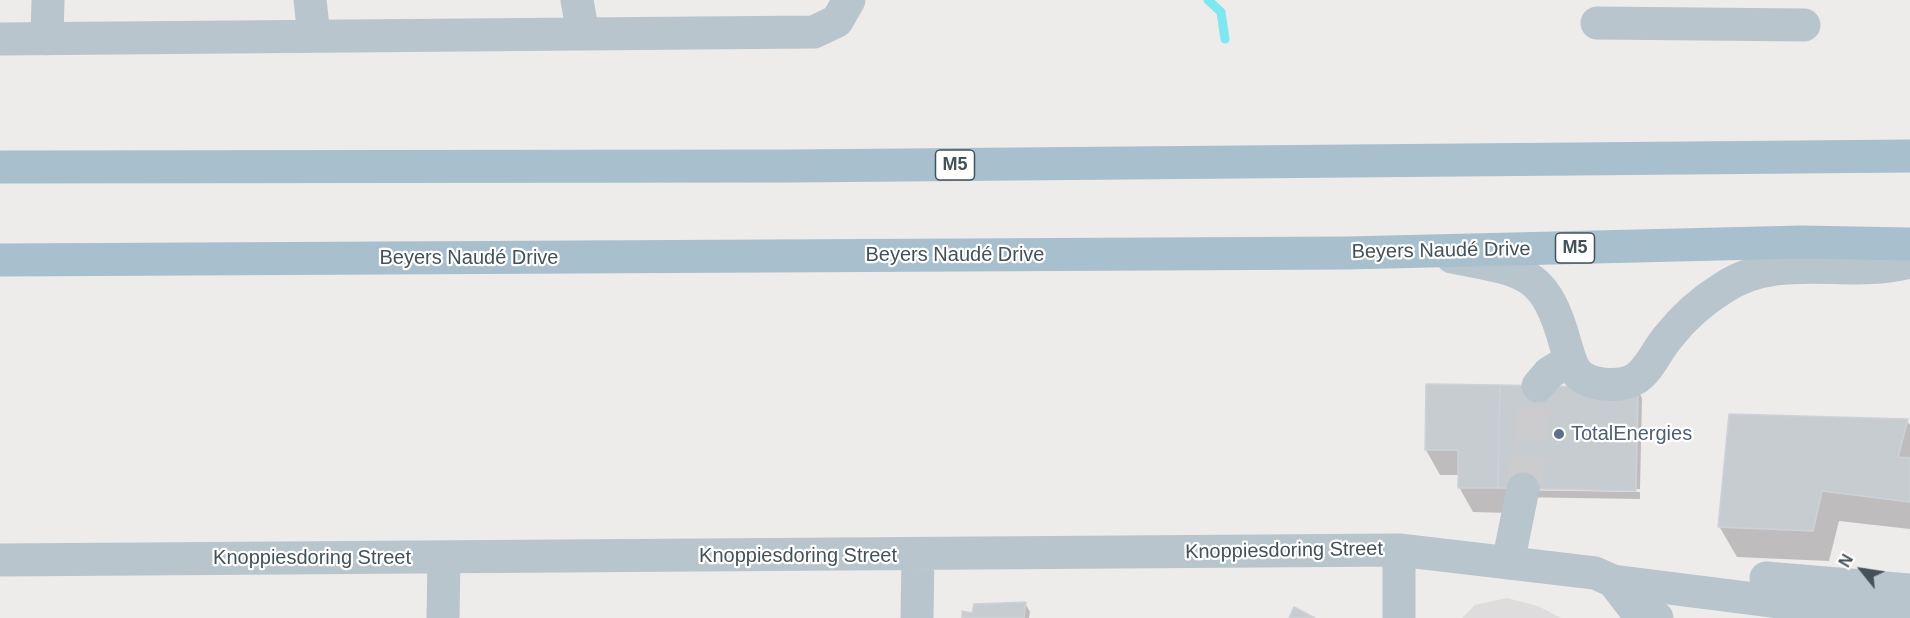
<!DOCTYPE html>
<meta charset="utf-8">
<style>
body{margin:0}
#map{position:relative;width:1910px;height:618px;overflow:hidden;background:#eeebeb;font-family:Helvetica,sans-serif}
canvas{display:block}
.north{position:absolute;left:1832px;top:540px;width:60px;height:60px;-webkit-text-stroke:4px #fff;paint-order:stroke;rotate:300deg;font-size:16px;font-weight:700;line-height:24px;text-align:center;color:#435259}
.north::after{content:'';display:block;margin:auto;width:21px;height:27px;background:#435259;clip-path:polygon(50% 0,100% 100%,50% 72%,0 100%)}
</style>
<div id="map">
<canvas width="1910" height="618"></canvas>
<div class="north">N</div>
</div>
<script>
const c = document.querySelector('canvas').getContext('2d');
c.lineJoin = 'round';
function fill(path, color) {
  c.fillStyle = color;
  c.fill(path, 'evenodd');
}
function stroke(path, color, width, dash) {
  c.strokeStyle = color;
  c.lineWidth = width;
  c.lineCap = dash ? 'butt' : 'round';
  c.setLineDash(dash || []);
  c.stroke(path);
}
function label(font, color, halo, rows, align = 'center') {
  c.font = font + ' Helvetica,sans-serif';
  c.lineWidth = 4.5;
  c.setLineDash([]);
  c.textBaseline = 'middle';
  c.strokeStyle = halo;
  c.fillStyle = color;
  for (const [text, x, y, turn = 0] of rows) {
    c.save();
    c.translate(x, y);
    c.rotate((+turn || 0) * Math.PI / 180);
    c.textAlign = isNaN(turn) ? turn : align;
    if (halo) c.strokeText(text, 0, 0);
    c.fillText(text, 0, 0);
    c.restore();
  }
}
const education = new Path2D(`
 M1507,598L1538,606L1561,618H1462L1475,605Z`);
const shadow = new Path2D(`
 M1637,389L1642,398L1640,489L1512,487V490L1640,492V499L1512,497L1511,513L1473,512L1459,487V475H1440L1426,450Z
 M1907,421L1910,425V529L1839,521L1829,561L1737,557L1719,526Z
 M1025,603L1030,612L1029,618H963Z`);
const stream = new Path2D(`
 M1208,0L1221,12L1225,39`);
const building = new Path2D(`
 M1426,384L1500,385L1498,488H1458V450H1425Z
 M1500,385L1638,388L1636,491L1498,488Z
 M1729,414L1908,419L1898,457L1910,458V502L1822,491L1813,531L1718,527Z
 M1026,602L1024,618H962V611L972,613L974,604Z
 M1294,607L1315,618H1289Z`);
const minorTunnel = new Path2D(`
 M1523,489L1538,386`);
const minor = new Path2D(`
 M310,0L314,36
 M577,0L583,34
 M1597,23L1804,25
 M0,39L814,32L837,21L849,0
 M47,39L48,0
 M1452,257C1524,271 1545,269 1566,346C1569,356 1572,371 1582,377C1595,386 1622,387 1635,379C1649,371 1658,348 1669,336C1684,317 1702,301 1723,288C1780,250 1848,279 1910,262
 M1538,386L1549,373L1570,360
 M1399,550V618
 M0,560L1399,550L1595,573L1613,581L1906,618
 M1508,563L1523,489
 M1766,578L1910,590
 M1613,581L1633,607L1657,618
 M443,618L444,558
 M917,618L918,555`);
const major = new Path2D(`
 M0,167L793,166L1910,156
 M0,260L1347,253L1802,242L1910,244`);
const markers = [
 [1559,434,6,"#5c6f8a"]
];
const shields = [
 [955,165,39],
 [1575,248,39]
];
const shieldNames = [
 ["M5",955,165],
 ["M5",1575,248]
];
const streetNames = [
 ["Beyers Naudé Drive",1441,251,-1],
 ["Beyers Naudé Drive",955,255],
 ["Beyers Naudé Drive",469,258],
 ["Knoppiesdoring Street",1284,551,-1],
 ["Knoppiesdoring Street",798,556],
 ["Knoppiesdoring Street",312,558]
];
const serviceNames = [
 ["TotalEnergies",1571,434]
];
fill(education, '#dfdcdd');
fill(shadow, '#0003');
stroke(stream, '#7fe7f0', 9);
fill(building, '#c7ccd1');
stroke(building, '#ced2d8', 1.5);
stroke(minorTunnel, '#ccccce', 33, [33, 16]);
stroke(minor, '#b8c5cc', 33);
stroke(major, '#a8bfcd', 33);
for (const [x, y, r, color] of markers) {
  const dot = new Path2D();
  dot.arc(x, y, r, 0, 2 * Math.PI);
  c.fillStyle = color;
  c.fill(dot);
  stroke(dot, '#fff', 2);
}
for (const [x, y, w] of shields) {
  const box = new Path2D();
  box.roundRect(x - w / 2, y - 15, w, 30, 4.5);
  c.fillStyle = '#fff';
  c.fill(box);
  stroke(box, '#435259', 1.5);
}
label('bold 18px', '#435259', null, shieldNames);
label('20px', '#435259', '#fff', streetNames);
label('20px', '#4e5e75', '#fff', serviceNames, 'left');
</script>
